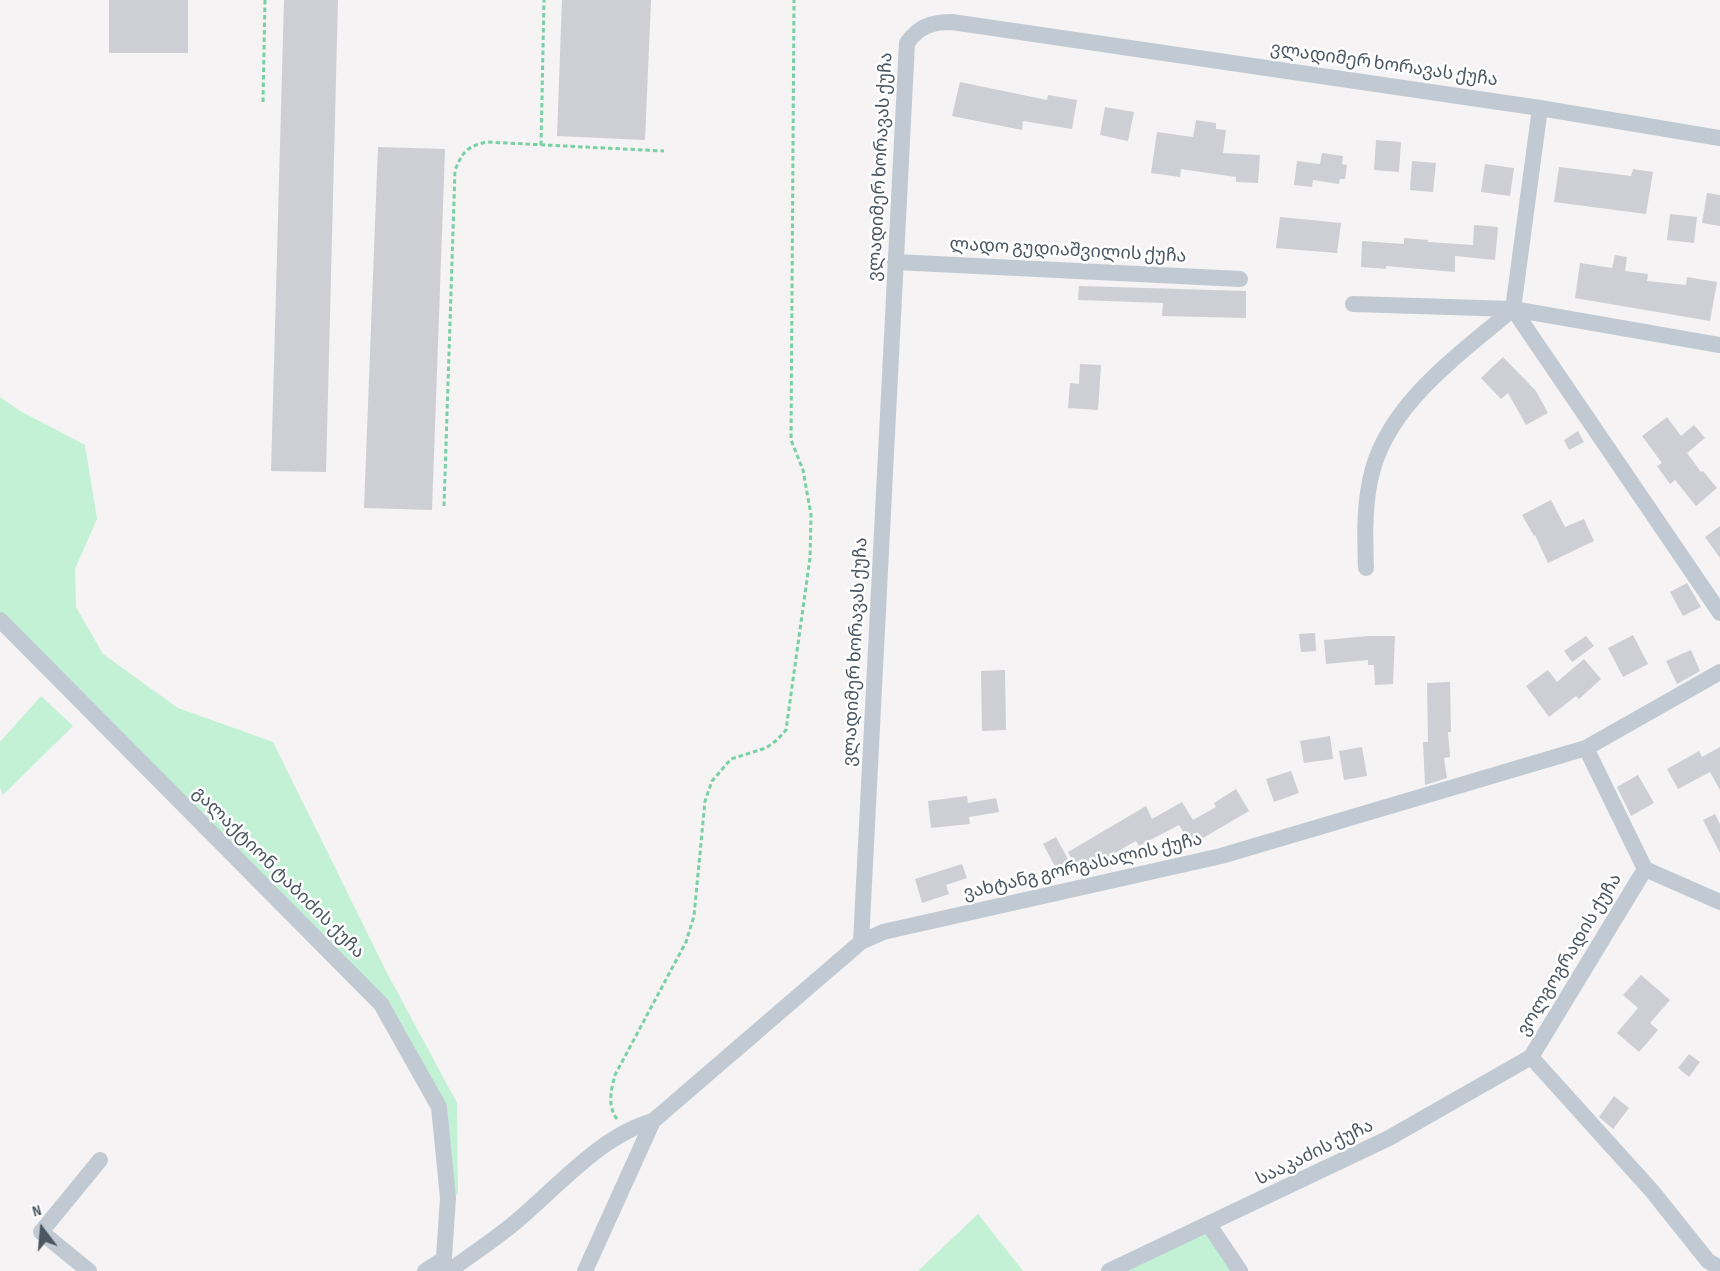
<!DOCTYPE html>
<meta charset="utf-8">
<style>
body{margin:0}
#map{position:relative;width:1720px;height:1271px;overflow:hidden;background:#f5f3f3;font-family:"Sofia Sans Condensed",sans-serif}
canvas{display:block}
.north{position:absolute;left:12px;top:1199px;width:60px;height:60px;-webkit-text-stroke:4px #fff;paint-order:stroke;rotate:344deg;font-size:16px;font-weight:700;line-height:24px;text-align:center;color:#4a5661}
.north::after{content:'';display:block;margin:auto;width:21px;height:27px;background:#4a5661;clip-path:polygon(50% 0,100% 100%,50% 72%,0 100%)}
</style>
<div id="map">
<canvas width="1720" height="1271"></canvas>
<div class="north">N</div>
</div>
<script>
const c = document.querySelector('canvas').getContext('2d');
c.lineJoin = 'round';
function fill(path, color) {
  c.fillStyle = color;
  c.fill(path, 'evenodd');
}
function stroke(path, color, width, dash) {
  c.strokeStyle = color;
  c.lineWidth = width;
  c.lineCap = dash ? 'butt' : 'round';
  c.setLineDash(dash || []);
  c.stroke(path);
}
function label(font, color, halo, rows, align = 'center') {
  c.font = font + ' "Sofia Sans Condensed","Noto Sans Georgian",sans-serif';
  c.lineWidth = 5;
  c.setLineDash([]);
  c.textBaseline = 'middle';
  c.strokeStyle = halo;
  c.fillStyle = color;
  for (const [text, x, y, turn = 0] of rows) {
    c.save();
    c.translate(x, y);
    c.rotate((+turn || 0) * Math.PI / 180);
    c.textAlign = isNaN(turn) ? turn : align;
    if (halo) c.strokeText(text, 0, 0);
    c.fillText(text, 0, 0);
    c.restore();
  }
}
const green = new Path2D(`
 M0,397L20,411L85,445L97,519L75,569L76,607L103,654L178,708L273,742L387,973L457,1103L458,1194L448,1198L439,1107L381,1004L0,620Z
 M41,696L73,726L3,795L0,788V742Z
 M978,1214L1023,1271H918Z
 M1209,1225L1240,1271H1109Z`);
const building = new Path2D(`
 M109,0H188V53H109Z
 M284,0H338L326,472L271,471Z
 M562,0H651L645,140L557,136Z
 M960,82L1047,100L1048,95L1077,100L1072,129L1023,121L1022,130L952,116Z
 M1105,107L1134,112L1128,141L1100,135Z
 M1196,120L1216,123V129L1226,130L1223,153L1260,155L1258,183L1236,182V177L1181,169L1180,177L1151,173L1157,132L1193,137Z
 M1376,140L1401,142L1399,172L1374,170Z
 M378,147L445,149L432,510L364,508Z
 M1322,153L1343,156L1342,164L1347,165L1345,179H1340L1339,184L1313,180L1312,187L1294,185L1297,161L1320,164Z
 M1412,161L1436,163L1433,192L1410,190Z
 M1485,164L1514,168L1510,196L1481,192Z
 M1559,167L1631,176L1633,169L1653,172L1646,214L1554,202Z
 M1707,193L1720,195V226L1702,223Z
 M1670,214L1697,217L1694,243L1667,240Z
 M1280,217L1341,223L1337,253L1276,248Z
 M1474,225L1498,227L1495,260L1455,256V272L1386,266V269L1361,267L1362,241L1404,244V238L1428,240V242L1473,245Z
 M1615,255L1627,257L1625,271L1648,274L1647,281L1686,285L1687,277L1717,282L1710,321L1575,298L1580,263L1612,268Z
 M1079,286L1246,291V318L1162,316L1163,303L1078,300Z
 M1503,357L1536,391L1548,413L1526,425L1508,393L1501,399L1481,378Z
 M1080,364L1101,365L1098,410L1068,408L1070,383L1079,384Z
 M1667,417L1681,436L1694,425L1705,438L1687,453L1701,472L1703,471L1717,488L1696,506L1675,480L1670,484L1657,466L1662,463L1642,436Z
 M1578,431L1584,442L1569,450L1564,440Z
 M1551,500L1565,527L1584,519L1594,541L1548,563L1535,535L1534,536L1522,515Z
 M1720,526V558L1705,537Z
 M1687,583L1701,607L1683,616L1670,592Z
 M1315,633L1316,651L1301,652L1299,634Z
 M1633,635L1648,664L1623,677L1608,648Z
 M1369,636H1395L1393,684L1375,685L1374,665H1368V660L1326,664L1324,640Z
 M1586,636L1594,646L1572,662L1564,651Z
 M1691,650L1700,671L1677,684L1666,661Z
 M1584,659L1601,679L1579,699L1576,696L1549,717L1526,686L1548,670L1557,682Z
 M1005,670L1006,730L982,731L981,671Z
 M1450,682L1451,732H1448L1450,757L1444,758L1447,778L1425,785L1423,742H1428L1427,683Z
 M1330,736L1333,759L1304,763L1300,741Z
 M1362,747L1367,776L1344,780L1339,751Z
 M1720,747V790L1710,772L1678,789L1667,769L1699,751L1702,757Z
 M1291,771L1299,793L1274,802L1266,779Z
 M1638,775L1654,803L1631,816L1617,787Z
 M1236,789L1249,811L1191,845L1179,825L1139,846L1136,841L1079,873L1068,852L1146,806L1152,819L1182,802L1193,820L1216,807L1214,803Z
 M967,796L968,803L996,798L999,812L969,817L970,824L931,828L928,801Z
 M1715,814L1720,824V853L1703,820Z
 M1056,837L1070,863L1057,870L1043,844Z
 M962,864L967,878L946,885L949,894L922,903L915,879Z
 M1641,975L1670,1000L1650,1023L1658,1030L1639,1052L1617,1033L1638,1008L1623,995Z
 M1689,1054L1700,1062L1689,1077L1678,1068Z
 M1614,1096L1629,1108L1613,1129L1599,1117Z`);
const path = new Path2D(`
 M263,102L265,0
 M541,145L544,0
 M444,506L455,170C463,151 467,147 486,142L664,151
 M617,1119C607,1106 611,1090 615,1075L686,942L694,916L705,801L712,781L731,759L766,748L777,740L786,730L810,558L811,515L803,470L791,440L794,0`);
const street = new Path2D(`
 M895,262L1240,279
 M1353,304L1513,309L1720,345
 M1513,309L1720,613
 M1513,309L1540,108
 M1366,568C1365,539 1364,510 1370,481C1384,406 1459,355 1513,309
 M0,620L381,1004L439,1107L448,1198L443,1271
 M1586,748L1645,869L1531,1057L1652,1191L1708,1261L1720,1268
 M1645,869L1720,902
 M861,942L907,43C919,26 932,22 952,22L1540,108L1720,138
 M1209,1225L1240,1271
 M89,1271L41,1232L100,1160
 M425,1271L444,1259
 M449,1271C470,1256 492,1241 512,1225C555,1190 599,1136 653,1121
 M585,1271L653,1121L861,942L883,932L1221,856L1586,748L1720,672
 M1109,1271L1389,1138L1531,1057`);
const streetNames = [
 ["ვლადიმერ ხორავას ქუჩა",1384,65,8],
 ["ვლადიმერ ხორავას ქუჩა",881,167,-87],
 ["ლადო გუდიაშვილის ქუჩა",1068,251,3],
 ["ვლადიმერ ხორავას ქუჩა",856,652,-87],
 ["ვახტანგ გორგასალის ქუჩა",1083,867,-13],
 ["გალაქტიონ ტაბიძის ქუჩა",278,873,45],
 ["ვოლგოგრადის ქუჩა",1570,955,-59],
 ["სააკაძის ქუჩა",1315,1153,-26]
];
fill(green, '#c3f1d5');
fill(building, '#cdcfd5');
stroke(path, '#7ad0a6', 3, [4.5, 3]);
stroke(street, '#c1cad2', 16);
label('18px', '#4a5661', '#fff', streetNames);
</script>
